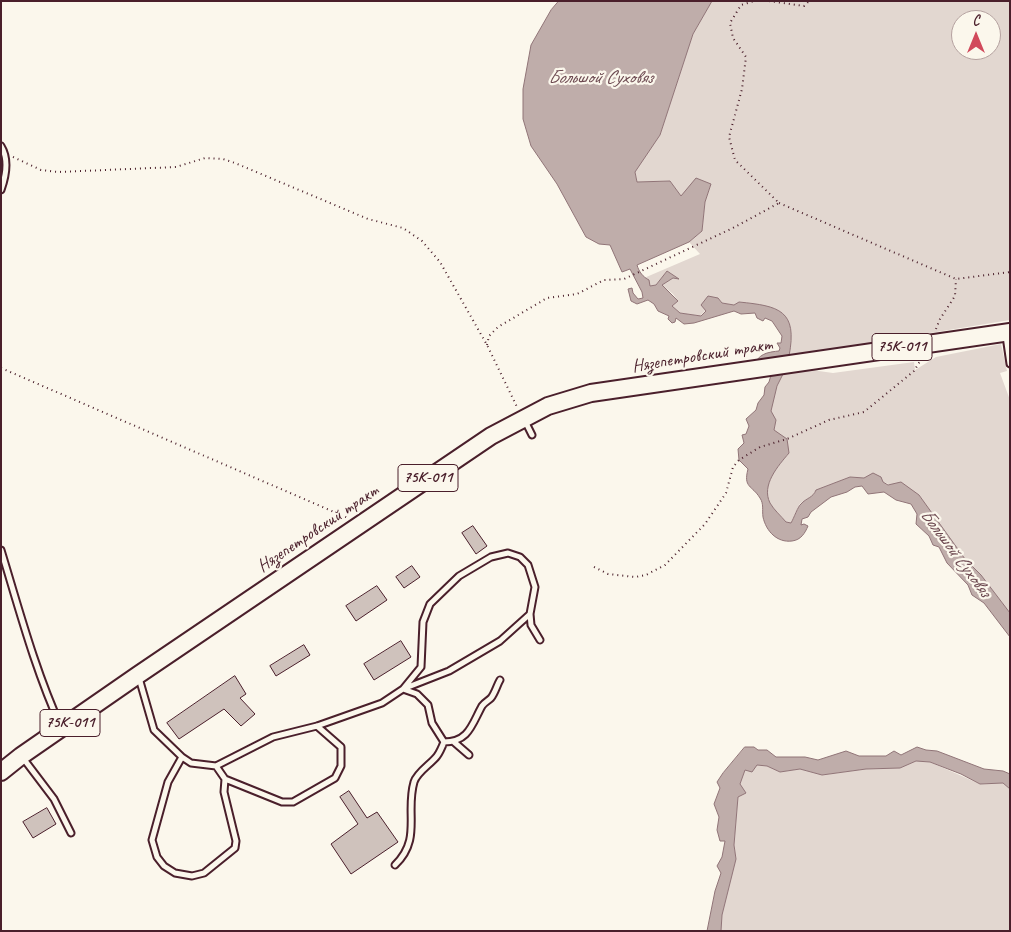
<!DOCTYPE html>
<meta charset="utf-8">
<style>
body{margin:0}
#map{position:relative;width:1011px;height:932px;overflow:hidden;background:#fbf7ec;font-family:Caveat,sans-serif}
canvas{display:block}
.frame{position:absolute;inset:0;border:2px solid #4a1f2b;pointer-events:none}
.north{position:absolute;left:951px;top:10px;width:50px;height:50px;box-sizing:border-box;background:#fbf7ec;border:1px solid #b4a19f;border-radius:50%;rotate:0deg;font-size:14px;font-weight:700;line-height:20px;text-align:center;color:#4a1f2b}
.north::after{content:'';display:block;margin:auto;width:18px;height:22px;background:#d1495b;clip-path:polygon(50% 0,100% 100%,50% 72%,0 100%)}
</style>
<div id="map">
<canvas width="1011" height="932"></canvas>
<div class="frame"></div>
<div class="north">С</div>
</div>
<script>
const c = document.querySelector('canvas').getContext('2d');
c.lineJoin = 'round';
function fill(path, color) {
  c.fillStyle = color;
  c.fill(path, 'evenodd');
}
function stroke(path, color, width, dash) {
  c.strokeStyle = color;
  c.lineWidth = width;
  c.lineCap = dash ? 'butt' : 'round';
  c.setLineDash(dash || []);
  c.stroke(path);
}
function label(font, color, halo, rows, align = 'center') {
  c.font = font + ' Caveat,sans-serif';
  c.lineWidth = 4.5;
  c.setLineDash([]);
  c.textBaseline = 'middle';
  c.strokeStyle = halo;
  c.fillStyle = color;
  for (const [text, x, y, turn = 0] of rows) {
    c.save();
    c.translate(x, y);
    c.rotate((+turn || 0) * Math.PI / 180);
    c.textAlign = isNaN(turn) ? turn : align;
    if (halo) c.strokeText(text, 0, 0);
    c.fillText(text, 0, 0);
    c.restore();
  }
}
const green = new Path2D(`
 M712,1H1010V320L789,356C798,311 779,306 739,302L735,305L722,303L718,298L700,316L680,313L672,306L678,301L673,294L662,285L673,278L677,279L667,271L656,285L650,286L644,278L700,254L689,242L702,231L705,202L711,185L681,196L670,181L637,182L635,171L660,135L693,34ZM961,20H991V50H961Z
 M1001,344L1007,371L1000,373L1010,400V613L981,575L965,559L919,495L883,482L864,478L850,477L816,490C813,498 806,498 800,504C798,506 794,518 791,523L786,522C781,516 774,510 770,503C760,485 778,466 789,453L774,430C777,417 772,420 771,411C771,399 779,382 784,372L812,370L833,373L914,362L915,370L936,357Z
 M916,761L930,762L980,784L1003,783L1010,789V931H721L722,915L736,859L734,845L738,797L746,793L740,784L745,770L757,765L767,766L780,772L800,769L823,775L866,769L900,768Z`);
const water = new Path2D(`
 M559,1H712L693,34L660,135L635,172L637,182L670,181L681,196L696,178L711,184L705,202L702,231L689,242L637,265C639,272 643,277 649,280L650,286L656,285L667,271L679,279L673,278L662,285L678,301L672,306L680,313L701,316L706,311L701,305L708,296L718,298L722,303L734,305L739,302C779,306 798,310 789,356L783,358L784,372L777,386L771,411L776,420L774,430L787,439L789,453C778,466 761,485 770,503C774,510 781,516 786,522L791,523C794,518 798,506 801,504C806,498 813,498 816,490L850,477L864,478L873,473L881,477L883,482L888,485L901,482L919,495L965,559L981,575L1010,613V637L984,603L972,595L968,585L947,563L939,547L933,545L929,536L916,524L917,514L911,504L896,500L884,492L868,494L862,486L855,487L847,492L831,497L811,512L808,517L802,519L801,525L804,524L808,526C805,533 801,540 792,541C777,543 766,531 763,517C762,510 764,504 760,498C752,485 743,488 748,469L739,460L738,449L744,443L742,435L746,434L749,426L746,419L756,410L758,403L764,395L765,387L769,382L771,375L767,362L756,361C762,353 769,352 779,351L780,348L777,343H781L782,336L772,321L765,318L763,321L757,318L755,313L741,314L734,311L694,323L684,324L676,318L675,322L672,323L668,319L669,316L658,311L654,304L648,300L637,304L631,301L628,289L632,288L633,293L638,299L643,298L642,292L630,269L622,272L610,245L599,244L586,237L557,184L531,146L523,119V89L531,45L551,10Z
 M745,747H754L758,750H767L776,757H805L818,760L846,751L859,756H886L894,751L901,755L917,747L926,750L937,751L984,769L1003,771L1010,774V789L1003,783L980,784L961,774L930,762L916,761L900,768L866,769L822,775L800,769L780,772L767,766L757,765L752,772L745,770L740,784L746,793L738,797L734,845L736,859L722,915L721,931H707L715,891L721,873L717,866L722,857L725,841H720L717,830L719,817L714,804L720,788L717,782L723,773Z`);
const building = new Path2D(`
 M473,526L487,546L476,554L462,533Z
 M412,566L420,577L404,588L396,577Z
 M377,586L387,600L356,621L346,606Z
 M401,641L411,657L374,680L364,664Z
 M304,645L310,655L276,676L270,666Z
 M235,676L246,694L240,698L255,714L241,726L224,709L179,739L167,723Z
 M349,791L367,818L377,812L398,842L351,874L331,844L358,824L340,797Z
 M47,808L56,824L33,838L23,822Z`);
const path = new Path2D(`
 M769,1L804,6L809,1
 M13,157L41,170L58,172L176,167L205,158L223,159L235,163L368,219L403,228L422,241L440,262L487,345L517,407
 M779,203L956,279L1010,272
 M936,329L940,319L955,296L956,279
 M487,345L489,336L498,327L547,298L577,294L604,280L624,279L733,228L779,203L735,160L729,137L742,89L746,57L733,38L730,23L741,5L754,1
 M1,368L348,518
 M594,567L608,574L635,577L646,575L665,565L705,524L726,493L733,467L739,460L760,447L787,439L829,420L864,412L914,371L922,358`);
const lane = new Path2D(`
 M1,146C9,159 6,176 1,190
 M1006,336L1010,364
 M525,421L532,435
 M1,550C19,609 35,670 61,727
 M139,678L154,730L182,757L191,763L216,766L273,737L317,726L382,703L403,689L449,671L500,641L530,614
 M500,680C497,685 495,693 491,698C488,701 485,702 482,706C472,724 469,742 444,742L432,723L428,705L417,694L403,689L421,667L423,622L430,604L459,576L491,557L508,553L520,557L528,565L535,587L530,614L531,625L540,640
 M454,742L469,755
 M182,757L168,782L152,840L157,857L164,866L175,873L192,876L204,873L235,848L236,841L224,792L225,779
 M23,758L54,799L71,833
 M216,766L225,779L282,802H293L335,778L341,766V747L317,726
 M395,865C422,839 405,813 414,782C417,772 431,764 437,756C440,752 442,747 444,742`);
const primary = new Path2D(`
 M1,772L21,756L138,675L491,436L548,406L591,393L1010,332`);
const shields = [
 [902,347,60],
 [428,478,60],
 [70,723,60]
];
const shieldNames = [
 ["75К-011",902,347],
 ["75К-011",428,478],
 ["75К-011",70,723]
];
const streetNames = [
 ["Нязепетровский тракт",702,356,-9],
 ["Нязепетровский тракт",318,529,-34]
];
const waterNames = [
 ["Большой Суховяз",600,78],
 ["Большой Суховяз",955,553,53]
];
fill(green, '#e2d7d0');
fill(water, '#bfadaa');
stroke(water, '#907477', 1);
fill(building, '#cfc2bc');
stroke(building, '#4a1f2b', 1);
stroke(lane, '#4a1f2b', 9);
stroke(primary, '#4a1f2b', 20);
stroke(path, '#4a1f2b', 2, [1, 4]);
stroke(lane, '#fbf7ec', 5);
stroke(primary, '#fbf7ec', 16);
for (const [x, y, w] of shields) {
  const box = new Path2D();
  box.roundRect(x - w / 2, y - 13.5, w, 27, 4);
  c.fillStyle = '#fbf7ec';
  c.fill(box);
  stroke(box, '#4a1f2b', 1);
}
label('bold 16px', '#4a1f2b', null, shieldNames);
label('18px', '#4a1f2b', '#fbf7ec', streetNames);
label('italic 19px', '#6d4a51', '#fbf7ec', waterNames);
</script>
